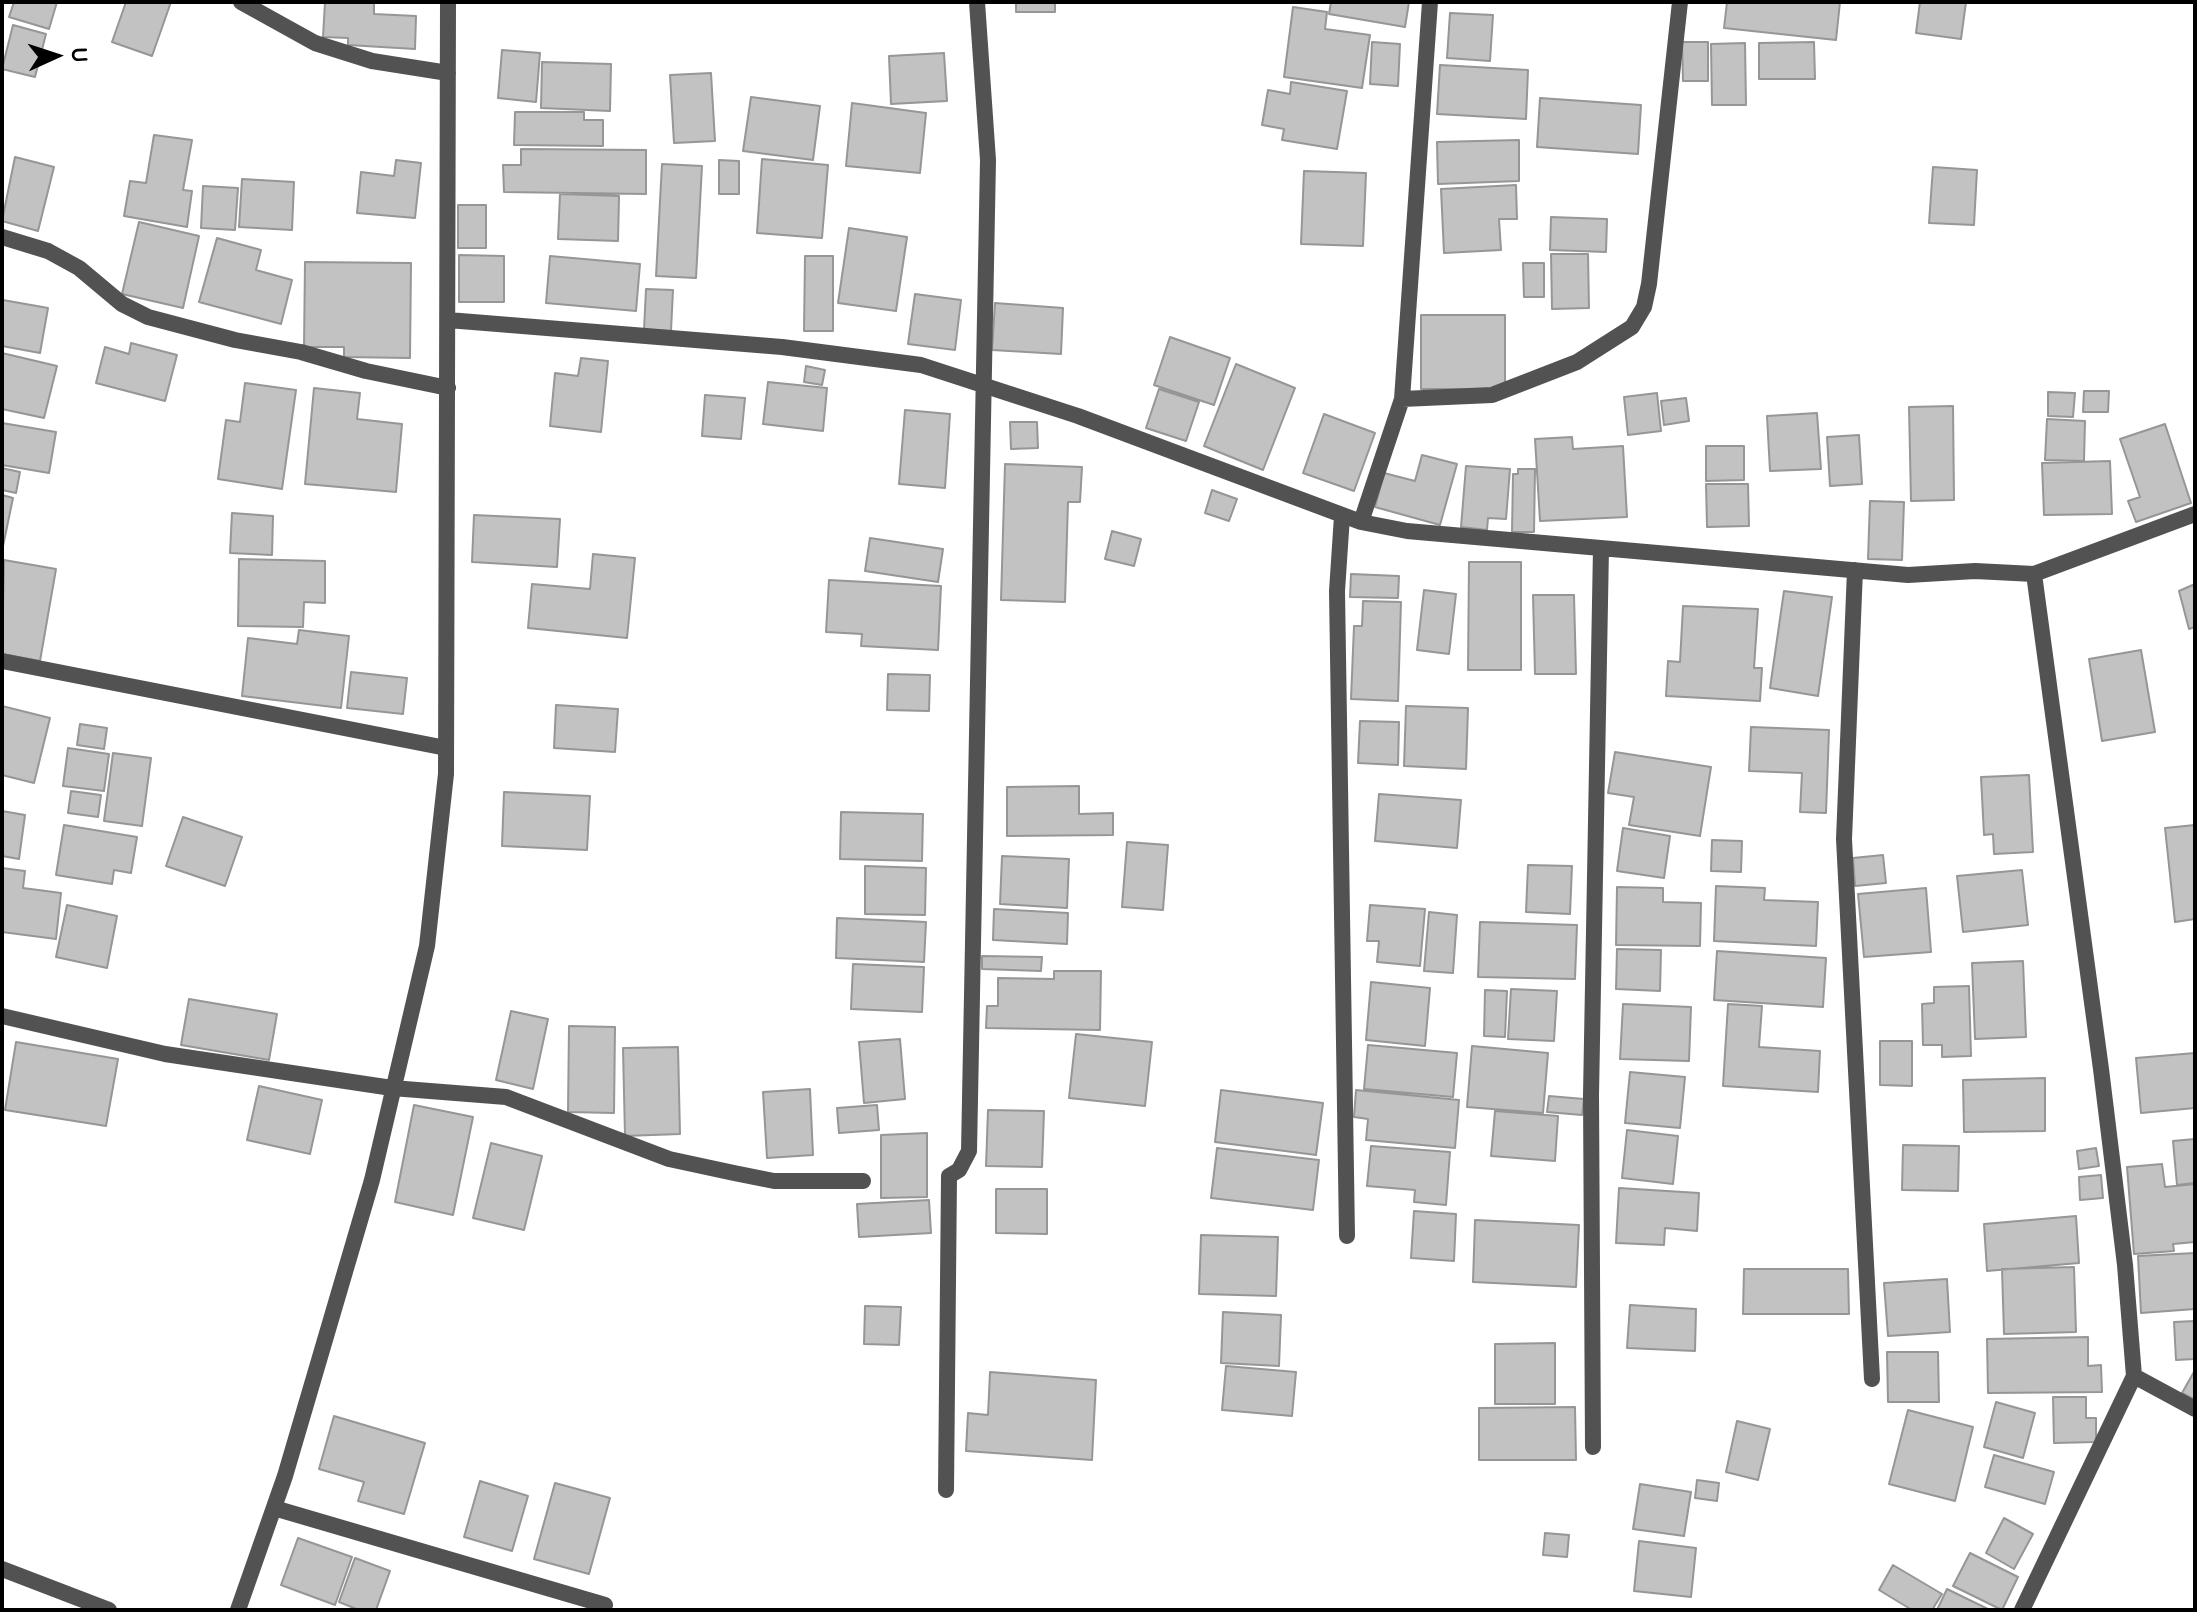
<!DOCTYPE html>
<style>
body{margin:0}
#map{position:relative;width:2197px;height:1612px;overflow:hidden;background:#fff;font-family:Quicksand,sans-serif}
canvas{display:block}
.frame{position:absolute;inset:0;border:4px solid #000;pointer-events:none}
.north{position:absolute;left:16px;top:16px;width:80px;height:80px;-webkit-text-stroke:6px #fff;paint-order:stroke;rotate:87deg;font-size:22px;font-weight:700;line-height:32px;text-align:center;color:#000}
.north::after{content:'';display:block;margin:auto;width:28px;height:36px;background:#000;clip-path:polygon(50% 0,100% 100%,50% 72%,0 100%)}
</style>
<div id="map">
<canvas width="2197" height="1612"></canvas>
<div class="frame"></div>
<div class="north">U</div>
</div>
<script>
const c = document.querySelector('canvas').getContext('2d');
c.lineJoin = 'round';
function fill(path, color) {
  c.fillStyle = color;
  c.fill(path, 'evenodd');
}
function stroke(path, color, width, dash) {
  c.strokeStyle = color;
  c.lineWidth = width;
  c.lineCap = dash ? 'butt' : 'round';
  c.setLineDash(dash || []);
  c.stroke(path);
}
const building = new Path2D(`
 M14,2H57L49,29L9,17Z
 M126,2H171L152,56L112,42Z
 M325,2H374V14L416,16L415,49L348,45V38L323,37Z
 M1016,2H1055V12H1016Z
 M1331,2H1409L1405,27L1329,14Z
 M1727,2H1840L1836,40L1724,28Z
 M1920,2H1966L1961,39L1916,33Z
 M1293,7L1327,12L1325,29L1370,35L1362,88L1284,77Z
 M1450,13L1493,15L1490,61L1447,58Z
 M13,25L46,34L35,77L2,69Z
 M1372,42L1400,44L1398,86L1370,84Z
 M1682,42H1708V81H1683Z
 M1814,42L1815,79H1759V43Z
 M1745,43L1746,105H1712L1711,44Z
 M502,50L540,53L536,102L498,98Z
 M944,53L947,101L891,104L889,56Z
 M542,62L611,64L610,111L541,108Z
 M1440,65L1528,70L1526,119L1437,114Z
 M711,73L715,141L674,143L670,75Z
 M1291,82L1347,91L1337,149L1282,140L1284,129L1262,125L1268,90L1290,94Z
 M751,97L820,106L813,160L743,151Z
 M1540,98L1641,105L1638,154L1537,147Z
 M852,103L926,113L920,173L846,166Z
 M515,112H584V120H603V146L514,145Z
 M154,135L192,140L183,190L192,191L187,227L124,216L130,181L146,183Z
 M1519,140V181L1438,184L1437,142Z
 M521,149L646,150V194L504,192L503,165H521Z
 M15,157L54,167L38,231L2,221Z
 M762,159L828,165L822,238L757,233Z
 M396,160L421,163L415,218L357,213L361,172L394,176Z
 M719,160L739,161V194H719Z
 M662,164L702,166L696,278L656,276Z
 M1933,167L1977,170L1974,225L1929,223Z
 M1304,171L1366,173L1363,246L1301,244Z
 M242,179L294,182L292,230L239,227Z
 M1516,185L1517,219H1499L1501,250L1444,253L1441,189Z
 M203,186L238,188L235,230L201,228Z
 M560,194L619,196L618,241L558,239Z
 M458,205H486V248H458Z
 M1551,217L1607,219L1606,252L1550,250Z
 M139,222L199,236L183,308L122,294Z
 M849,228L907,237L896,311L838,303Z
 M217,238L261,250L256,270L292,280L281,324L199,302Z
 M1551,254H1588L1589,308L1552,309Z
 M459,255L504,256V302H459Z
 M550,256L640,264L636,311L546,303Z
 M805,256H833V331H804Z
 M305,262L411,263L410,358L344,357V347H304Z
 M1523,263H1544V297H1524Z
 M646,289L673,290L671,331L644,330Z
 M915,294L961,300L955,350L908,344Z
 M3,300L48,308L40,353L2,346Z
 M995,303L1063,308L1061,354L992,350Z
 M1421,315H1505V389H1421Z
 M1170,337L1230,358L1214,405L1154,385Z
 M131,343L177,355L165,401L96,383L105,347L129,354Z
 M2,353L57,366L44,418L2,409Z
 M581,358L608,361L601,432L550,426L555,373L578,376Z
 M1236,364L1295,388L1263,470L1204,446Z
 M806,366L825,370L822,385L804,382Z
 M768,382L827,388L823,431L763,424Z
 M245,383L296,390L282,489L218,479L226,420L240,422Z
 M314,388L360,393L357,419L402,424L396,492L305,484Z
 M1159,389L1199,402L1186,441L1146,428Z
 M2084,391H2109L2108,412H2083Z
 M2048,392L2075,393L2073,417L2048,416Z
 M1657,393L1661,431L1628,435L1624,397Z
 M705,395L745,398L741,439L702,436Z
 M1686,398L1689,421L1664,425L1661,401Z
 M1953,406L1954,500L1911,501L1909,407Z
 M905,410L950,414L945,488L899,484Z
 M1817,413L1821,469L1770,471L1767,416Z
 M1324,414L1375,433L1354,491L1303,473Z
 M2047,419L2085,421L2084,461L2045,460Z
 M1010,422H1037L1038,448L1011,449Z
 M2,423L56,432L49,473L2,465Z
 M2165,424L2191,503L2136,522L2128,501L2140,497L2120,439Z
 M1859,435L1862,484L1830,486L1827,437Z
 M1572,437L1573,449L1623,446L1627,517L1540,521L1535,439Z
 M1706,446H1744V480L1706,481Z
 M1422,455L1457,464L1440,525L1375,507L1384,473L1415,481Z
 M2110,461L2112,514L2044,515L2042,463Z
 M1005,464L1082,467L1080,502H1068L1065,602L1001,600Z
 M1466,466L1510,469L1506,519L1488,518L1487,530L1461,527Z
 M2,468L20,472L16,493L2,490Z
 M1518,469H1535L1534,532H1512L1513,474H1518Z
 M1706,484H1748L1749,526L1707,527Z
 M1212,490L1237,499L1229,521L1205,513Z
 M2,495L13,498L2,551Z
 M1870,501L1904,502L1902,560L1868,559Z
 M232,513L273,516L272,555L230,553Z
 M474,515L560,519L557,567L472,562Z
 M1112,531L1141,539L1134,566L1105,559Z
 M870,538L943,549L938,582L865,571Z
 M593,554L635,558L627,638L528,628L532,584L590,589Z
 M239,559L325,561V603L304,602L303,627L238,626Z
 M4,560L56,569L40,661L2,654Z
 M1469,562H1521V670H1468Z
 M1351,574L1399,576L1398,598L1350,597Z
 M829,580L941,586L938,650L861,646L862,634L826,632Z
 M2195,584V627L2189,629L2179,591Z
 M1424,590L1456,594L1449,654L1417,650Z
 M1784,591L1832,597L1818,696L1770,688Z
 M1533,595H1574L1576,674H1535Z
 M1363,601L1401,602L1398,701L1351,699L1354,626H1362Z
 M1683,606L1758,609L1754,668H1762L1760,701L1666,696L1668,661L1680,662Z
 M299,630L349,636L341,708L242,696L248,638L297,644Z
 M2141,650L2155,732L2102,741L2089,659Z
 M351,672L407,678L403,714L347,708Z
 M888,674L930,675L929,711L887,710Z
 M556,705L618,709L615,752L554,748Z
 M2,706L50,718L34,783L2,775Z
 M1406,706L1468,708L1466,769L1404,766Z
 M1360,721L1399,722L1398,765L1358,763Z
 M80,724L107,728L104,749L77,745Z
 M1751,727L1829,730L1826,813L1800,812L1802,773L1749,771Z
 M68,748L109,754L104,791L63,786Z
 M1615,752L1711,767L1700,836L1629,825L1634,797L1608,793Z
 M113,753L151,758L142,826L104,821Z
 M2029,775L2033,852L1994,854L1993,834L1984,835L1981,777Z
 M1079,786V814L1113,813V835L1007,836V787Z
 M71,791L101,795L98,817L68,813Z
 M504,792L590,796L587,850L502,846Z
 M1379,794L1461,800L1457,848L1375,841Z
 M2,811L25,815L19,859L2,856Z
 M841,812L923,814L922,861L840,859Z
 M183,817L242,837L225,886L166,866Z
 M64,825L137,837L131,873L114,870L112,884L56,875Z
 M2195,825V919L2175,922L2165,828Z
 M1623,828L1670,836L1664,878L1617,871Z
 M1712,840L1742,841L1741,872L1711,871Z
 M1127,842L1168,845L1163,910L1122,907Z
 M1883,855L1886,883L1855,886L1853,858Z
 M1002,856L1069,859L1067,908L1000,904Z
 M1528,865L1572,866L1570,914L1526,912Z
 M865,866L926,868L925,915L865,914Z
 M2,868L25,871L23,888L61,893L56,939L2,932Z
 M2022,870L2028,925L1963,932L1957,876Z
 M1716,886L1765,888L1764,900L1818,902L1816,946L1714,941Z
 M1617,887L1663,888V902L1701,903L1700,946L1616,945Z
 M1926,888L1931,952L1864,957L1858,894Z
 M67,905L117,916L107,968L56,957Z
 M1370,905L1425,909L1420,966L1377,962L1379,941H1367Z
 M994,909L1068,913L1067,944L993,940Z
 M1429,912L1457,915L1453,973L1424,971Z
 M837,918L926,922L924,962L836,958Z
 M1480,922L1577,925L1575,979L1478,977Z
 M1617,949L1661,950L1660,991L1616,989Z
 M1717,951L1826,958L1823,1007L1714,1000Z
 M982,956L1042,957L1041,971L982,969Z
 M2023,961L2026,1037L1975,1039L1972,963Z
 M853,964L924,967L922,1012L851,1009Z
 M1054,971H1101L1100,1030L986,1028L987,1006H998V978L1054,979Z
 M1371,982L1430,988L1425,1046L1366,1040Z
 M1969,986L1971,1056L1942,1057V1045H1923L1922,1004L1934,1003V987Z
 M1511,989L1557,991L1554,1041L1508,1039Z
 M1485,990L1507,991L1505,1037L1484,1036Z
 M189,999L277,1014L269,1060L181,1045Z
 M1623,1004L1691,1007L1689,1061L1620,1059Z
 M1728,1004L1762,1006L1759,1047L1820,1051L1818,1092L1723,1086Z
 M511,1011L548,1019L533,1089L496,1080Z
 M569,1026L615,1027L614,1113L568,1112Z
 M1076,1034L1152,1042L1145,1106L1069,1098Z
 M900,1039L905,1099L864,1103L859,1042Z
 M1880,1041H1912V1086L1880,1085Z
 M16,1042L118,1059L106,1126L5,1110Z
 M1368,1045L1457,1053L1453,1097L1364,1089Z
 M1472,1046L1548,1053L1543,1113L1467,1107Z
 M678,1047L680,1134L625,1136L623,1048Z
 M2195,1053V1108L2141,1113L2136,1058Z
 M1630,1072L1685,1077L1680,1128L1625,1123Z
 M2045,1078V1131L1964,1132L1963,1080Z
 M259,1086L322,1100L310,1154L247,1140Z
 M810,1089L813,1155L767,1158L763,1092Z
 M1221,1090L1323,1103L1316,1155L1215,1142Z
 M1356,1090L1459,1100L1455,1148L1366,1140L1368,1119L1354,1117Z
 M1549,1096L1584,1099L1582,1115L1547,1112Z
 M414,1105L473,1117L453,1215L395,1202Z
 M877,1105L879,1130L839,1133L837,1108Z
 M988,1110L1044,1111L1042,1167L986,1166Z
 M1495,1111L1558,1116L1555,1161L1491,1156Z
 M1627,1130L1678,1136L1673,1184L1622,1178Z
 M927,1133V1197L881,1198V1135Z
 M2195,1139V1183L2177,1185L2173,1141Z
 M491,1143L542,1156L524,1230L473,1218Z
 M1903,1145L1959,1146L1958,1191L1902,1190Z
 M1371,1146L1450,1152L1446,1205L1414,1202L1415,1190L1367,1186Z
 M1217,1148L1319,1160L1313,1210L1211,1198Z
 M2096,1148L2099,1166L2079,1169L2077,1151Z
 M2162,1164L2165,1187L2195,1184V1242L2173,1244L2174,1251L2134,1254L2127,1167Z
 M2101,1175L2103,1198L2080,1200L2079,1177Z
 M1619,1188L1699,1193L1697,1231L1665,1228L1664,1245L1616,1243Z
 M996,1189H1047V1234L996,1233Z
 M929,1200L931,1233L859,1237L857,1204Z
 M1414,1211L1456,1214L1454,1261L1411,1258Z
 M2076,1216L2079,1263L1987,1271L1984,1224Z
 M1475,1220L1579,1225L1576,1287L1473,1282Z
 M1201,1235L1278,1237L1276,1296L1199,1294Z
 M2195,1253V1309L2141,1313L2138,1256Z
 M2074,1267L2076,1332L2004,1334L2002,1269Z
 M1744,1269H1848L1849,1314H1743Z
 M1947,1279L1950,1332L1888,1336L1884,1283Z
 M1630,1305L1696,1309L1695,1351L1627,1348Z
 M865,1306L901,1307L899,1345L864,1344Z
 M1223,1312L1281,1315L1279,1366L1221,1363Z
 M2195,1321V1359L2176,1360L2174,1322Z
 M2088,1337V1366L2101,1365L2102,1392L1988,1393L1987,1339Z
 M1555,1343V1404H1495V1344Z
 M1887,1352H1938L1939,1402H1888Z
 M1226,1366L1296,1372L1292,1416L1222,1410Z
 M2195,1370V1400L2182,1393Z
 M990,1372L1096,1380L1092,1460L966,1451L968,1413L988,1415Z
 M2053,1397H2086V1418H2096V1442L2054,1443Z
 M1996,1402L2035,1413L2023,1458L1984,1447Z
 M1575,1407L1576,1460H1479V1408Z
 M1908,1410L1973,1427L1955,1501L1889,1484Z
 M334,1416L425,1443L404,1514L358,1501L364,1482L319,1469Z
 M1737,1421L1770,1429L1758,1480L1726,1472Z
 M1994,1455L2054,1472L2045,1504L1985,1487Z
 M1697,1480L1719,1483L1717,1501L1695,1498Z
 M480,1481L528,1496L512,1551L464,1537Z
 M555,1483L610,1498L589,1574L534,1559Z
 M1640,1484L1691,1492L1684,1536L1633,1529Z
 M2004,1518L2033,1534L2014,1569L1986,1553Z
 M1545,1533L1569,1535L1567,1557L1543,1555Z
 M298,1538L352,1557L335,1605L281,1585Z
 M1639,1541L1696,1548L1691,1597L1634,1591Z
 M1970,1553L2018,1577L2002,1610L1953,1586Z
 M355,1558L390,1571L376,1610H359L339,1602Z
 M1893,1565L1942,1594L1932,1610H1912L1879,1590Z
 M1947,1589L1990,1610H1937Z`);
const street = new Path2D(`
 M241,2L315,43L372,61L448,73
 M2,237L48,251L79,268L122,304L148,317L235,340L301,352L366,371L448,388
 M448,320L782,347L921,365L1078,416L1361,522L1407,531L1908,575L1975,571L2034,574L2195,514
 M1402,399L1492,395L1577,362L1632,327L1644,307L1649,284L1680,2
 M1342,516L1337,591L1347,1236
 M1361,522L1402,399L1430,2
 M1855,570L1844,839L1872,1379
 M2,661L446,748
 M2,1016L165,1054L392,1088L506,1097L669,1159L734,1173L774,1181H863
 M2134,1376L2195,1409
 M1593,1447L1591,1095L1601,548
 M946,1490L949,1176L959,1170L969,1151L988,160L977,2
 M274,1508L605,1605
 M2,1569L109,1610
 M238,1610L285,1476L372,1180L427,946L446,774L448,2
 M2022,1610L2134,1376L2125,1265L2101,1069L2034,574`);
fill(building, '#c2c2c2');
stroke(building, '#969696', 2);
stroke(street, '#525252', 16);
</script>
